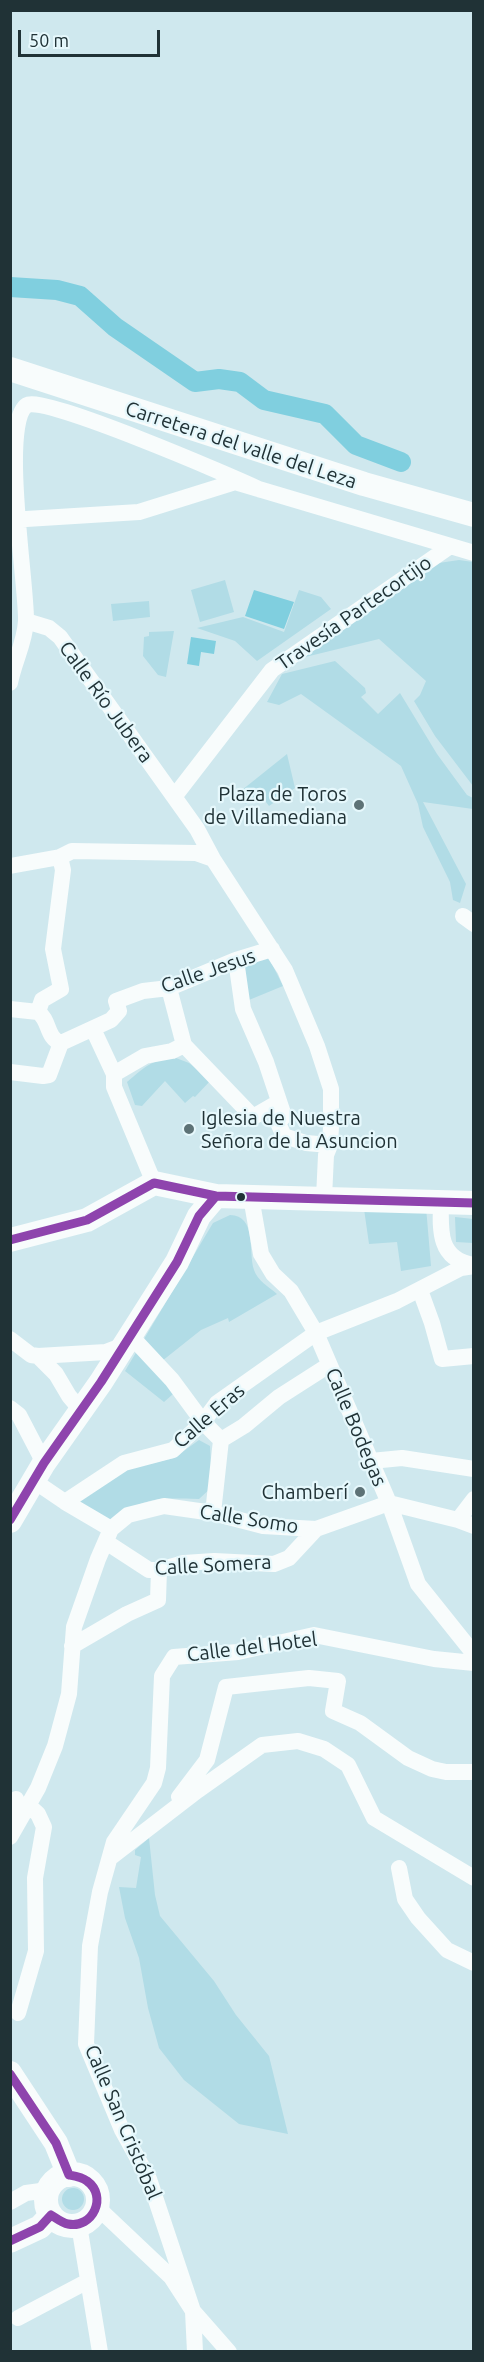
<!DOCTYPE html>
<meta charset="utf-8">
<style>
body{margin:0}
#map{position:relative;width:484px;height:2362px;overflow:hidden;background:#cfe8ee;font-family:Ubuntu,sans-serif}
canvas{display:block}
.frame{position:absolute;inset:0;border:12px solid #203236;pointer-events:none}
.scale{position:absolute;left:18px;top:30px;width:142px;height:27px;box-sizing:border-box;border:3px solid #203236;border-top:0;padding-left:8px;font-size:18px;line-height:21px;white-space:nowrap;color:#203236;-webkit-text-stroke:4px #e6f8fc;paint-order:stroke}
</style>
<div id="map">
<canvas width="484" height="2362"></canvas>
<div class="frame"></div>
<div class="scale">50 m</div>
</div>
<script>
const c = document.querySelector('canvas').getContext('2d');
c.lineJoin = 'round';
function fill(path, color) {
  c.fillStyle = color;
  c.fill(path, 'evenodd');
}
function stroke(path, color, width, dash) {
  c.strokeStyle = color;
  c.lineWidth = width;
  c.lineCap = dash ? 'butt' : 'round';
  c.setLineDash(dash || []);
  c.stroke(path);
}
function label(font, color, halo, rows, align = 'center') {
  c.font = font + ' Ubuntu,sans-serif';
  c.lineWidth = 4.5;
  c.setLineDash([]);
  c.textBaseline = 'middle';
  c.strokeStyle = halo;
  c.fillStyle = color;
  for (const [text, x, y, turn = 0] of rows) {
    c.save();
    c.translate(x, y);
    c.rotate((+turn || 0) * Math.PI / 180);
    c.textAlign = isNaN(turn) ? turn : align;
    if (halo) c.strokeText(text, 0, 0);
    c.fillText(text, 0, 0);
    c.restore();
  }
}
const green = new Path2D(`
 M459,560L473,562V786L435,736L414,701L420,695L426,681L379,639L289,661L432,564Z
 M225,580L234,612L200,622L191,590Z
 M299,590L321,597L331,609L257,661L235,641L197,628L243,617L284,632Z
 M149,601L150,617L113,621L111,604Z
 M174,631L166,677L158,675L143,656L144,637L149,636V632Z
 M335,661L365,688L366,693L361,697L378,714L400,693L437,754L467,795L473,798V809L423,802L466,884L460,903L453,900L450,882L423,827L418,804L401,766L301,694L279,705L267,702L282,674Z
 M287,754L295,788L269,806L260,794L246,804L237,794Z
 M268,956L283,986L249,1000L241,966Z
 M176,1058L189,1063L211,1080L195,1097L193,1096L185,1103L165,1081L142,1106L135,1105L127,1082C145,1067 152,1059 176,1058Z
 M426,1207L431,1266L401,1271L397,1242L369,1244L364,1209Z
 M230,1215C257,1216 248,1251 254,1270C257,1280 269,1287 277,1294L229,1322L228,1318L201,1330L162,1361L181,1387L164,1402L125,1371L210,1228L213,1223Z
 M455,1217L473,1219V1243L456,1242Z
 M199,1440L210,1446L212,1487L199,1499C154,1498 147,1496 110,1523L77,1501L127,1469L174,1458Z
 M149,1838L155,1895L160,1916L214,1981L236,2015L269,2056L288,2134L239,2124L184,2080L159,2048L148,2008L139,1958L125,1918L119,1887L136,1888L141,1857L135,1855V1850Z
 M62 2199a11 11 0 1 1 22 0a11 11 0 1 1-22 0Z`);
const water = new Path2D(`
 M254,590L294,602L284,629L245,616Z
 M191,637L216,641L214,654L201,652L199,666L187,664Z`);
const canal = new Path2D(`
 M10,287L57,290L80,296L115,327L195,382L219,379L240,382L264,400L325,414L356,445L401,462`);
const street = new Path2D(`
 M10,520L139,512L235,482L474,553
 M26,621L49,628L60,637L197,829L213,859L285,970L317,1046L331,1089V1127L330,1145L326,1155L324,1198
 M10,683C14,662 25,642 26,621C27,586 0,422 27,405C43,395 234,477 261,490
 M174,797L272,670L449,547
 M10,866L60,857L72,851L196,853L213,859
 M463,916L474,924
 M236,960L243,1009L266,1062L284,1116L278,1123L284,1136L306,1143L330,1145
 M10,1009L38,1012
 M38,1012L42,1000L61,989L53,949L63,870L60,857
 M38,1012C50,1020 46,1038 61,1043
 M93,1029L114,1074V1087L154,1183
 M61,1043L111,1020L119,1011L116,1001L143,991L169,988L236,960L272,949
 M184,1045L253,1117L279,1102
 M10,1072L43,1076L49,1075L61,1043
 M114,1074L145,1056L172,1051L184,1045L169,988
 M251,1197L261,1254L273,1274L291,1291L316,1333L389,1503L418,1584L474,1654
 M441,1203C440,1232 439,1259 473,1265
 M420,1290L432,1323L442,1359L474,1356
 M130,1335L172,1380L203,1422L221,1440L213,1513
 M10,1339L31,1355L38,1356L56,1374L69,1396L81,1410
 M38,1356L106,1352L124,1345
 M10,1408L19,1415L44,1463
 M221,1440L244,1426L279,1397L329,1365
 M371,1461L402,1458L474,1469
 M34,1481L65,1502L124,1463L173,1450L203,1422L217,1403L316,1333L397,1301L461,1268L474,1266
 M65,1502L111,1529
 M458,1520L474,1499
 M106,1542L149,1570H159L184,1563L214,1561L274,1564L289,1558L316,1529
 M72,1646L127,1614L158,1600L159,1570
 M179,1797L207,1760L226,1687L309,1678L338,1681L333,1711L360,1723L408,1758L432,1769L446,1772H474
 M10,1814L16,1799
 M10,1837L38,1788L55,1746L69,1694L74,1627L98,1559L111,1529L128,1515L164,1506L213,1513L263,1526L316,1529L389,1503L458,1520L474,1526
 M110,1858L197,1791L262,1745L298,1741L324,1749L348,1765L374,1818L474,1878
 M399,1868L405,1899L418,1918L447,1950L474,1963
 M18,2013L36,1951L35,1878L44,1827L38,1814L28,1805
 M10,2202L26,2193L48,2190
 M97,2207L171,2277L193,2311L229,2352
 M79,2225L100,2352
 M18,2318L88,2281
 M195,2352L193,2311L149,2179L122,2130L86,2044L90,1946L100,1892L114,1842L154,1783L158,1768L162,1676L174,1657L238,1652L314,1635L434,1659L474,1663`);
const secondary = new Path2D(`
 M10,369L364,484L474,515
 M10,1240L87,1220L154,1183L216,1196L474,1203
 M10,1521L44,1463L101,1382L177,1262L199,1216L216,1196
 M10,2073L56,2143L69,2175
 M46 2200a26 26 0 1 1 52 0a26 26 0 1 1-52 0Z
 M10,2241L40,2227L51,2215`);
const bus1 = new Path2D(`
 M10,1240L87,1220L154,1183L216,1196L474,1203
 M10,1520L44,1463L101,1382L177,1262L199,1216L216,1196
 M10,2074L56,2143L69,2175C75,2176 82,2177 87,2181C108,2196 93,2229 68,2224C62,2223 56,2218 51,2215L40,2227L10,2241`);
const markers = [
 [359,805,6,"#5d7276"],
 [189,1129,6,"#5d7276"],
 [241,1197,5,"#203236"],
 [360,1492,6,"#5d7276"]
];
const streetNames = [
 ["Carretera del valle del Leza",241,445,18],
 ["Travesía Partecortijo",354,613,-35],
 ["Calle Río Jubera",106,702,54],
 ["Calle Jesus",208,971,-19],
 ["Calle Eras",209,1416,-41],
 ["Calle Bodegas",356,1427,67],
 ["Calle Somo",249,1519,9],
 ["Calle Somera",213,1565,-3],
 ["Calle del Hotel",252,1647,-7],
 ["Calle San Cristóbal",123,2122,67]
];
const poiNames = [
 ["Plaza de Toros",347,794],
 ["de Villamediana",347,817],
 ["Iglesia de Nuestra",201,1118,"left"],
 ["Señora de la Asuncion",201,1141,"left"],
 ["Chamberí",348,1492]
];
fill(green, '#b1dce6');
fill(water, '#80cfdf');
stroke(canal, '#80cfdf', 20);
stroke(street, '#f8fcfc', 16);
stroke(secondary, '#f8fcfc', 24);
stroke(bus1, '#8e44ad', 9);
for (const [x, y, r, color] of markers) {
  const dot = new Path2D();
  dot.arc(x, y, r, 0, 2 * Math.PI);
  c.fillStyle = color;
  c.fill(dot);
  stroke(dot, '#e6f8fc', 2);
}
label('20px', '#203236', '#e6f8fc', streetNames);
label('20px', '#203236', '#e6f8fc', poiNames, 'right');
</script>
